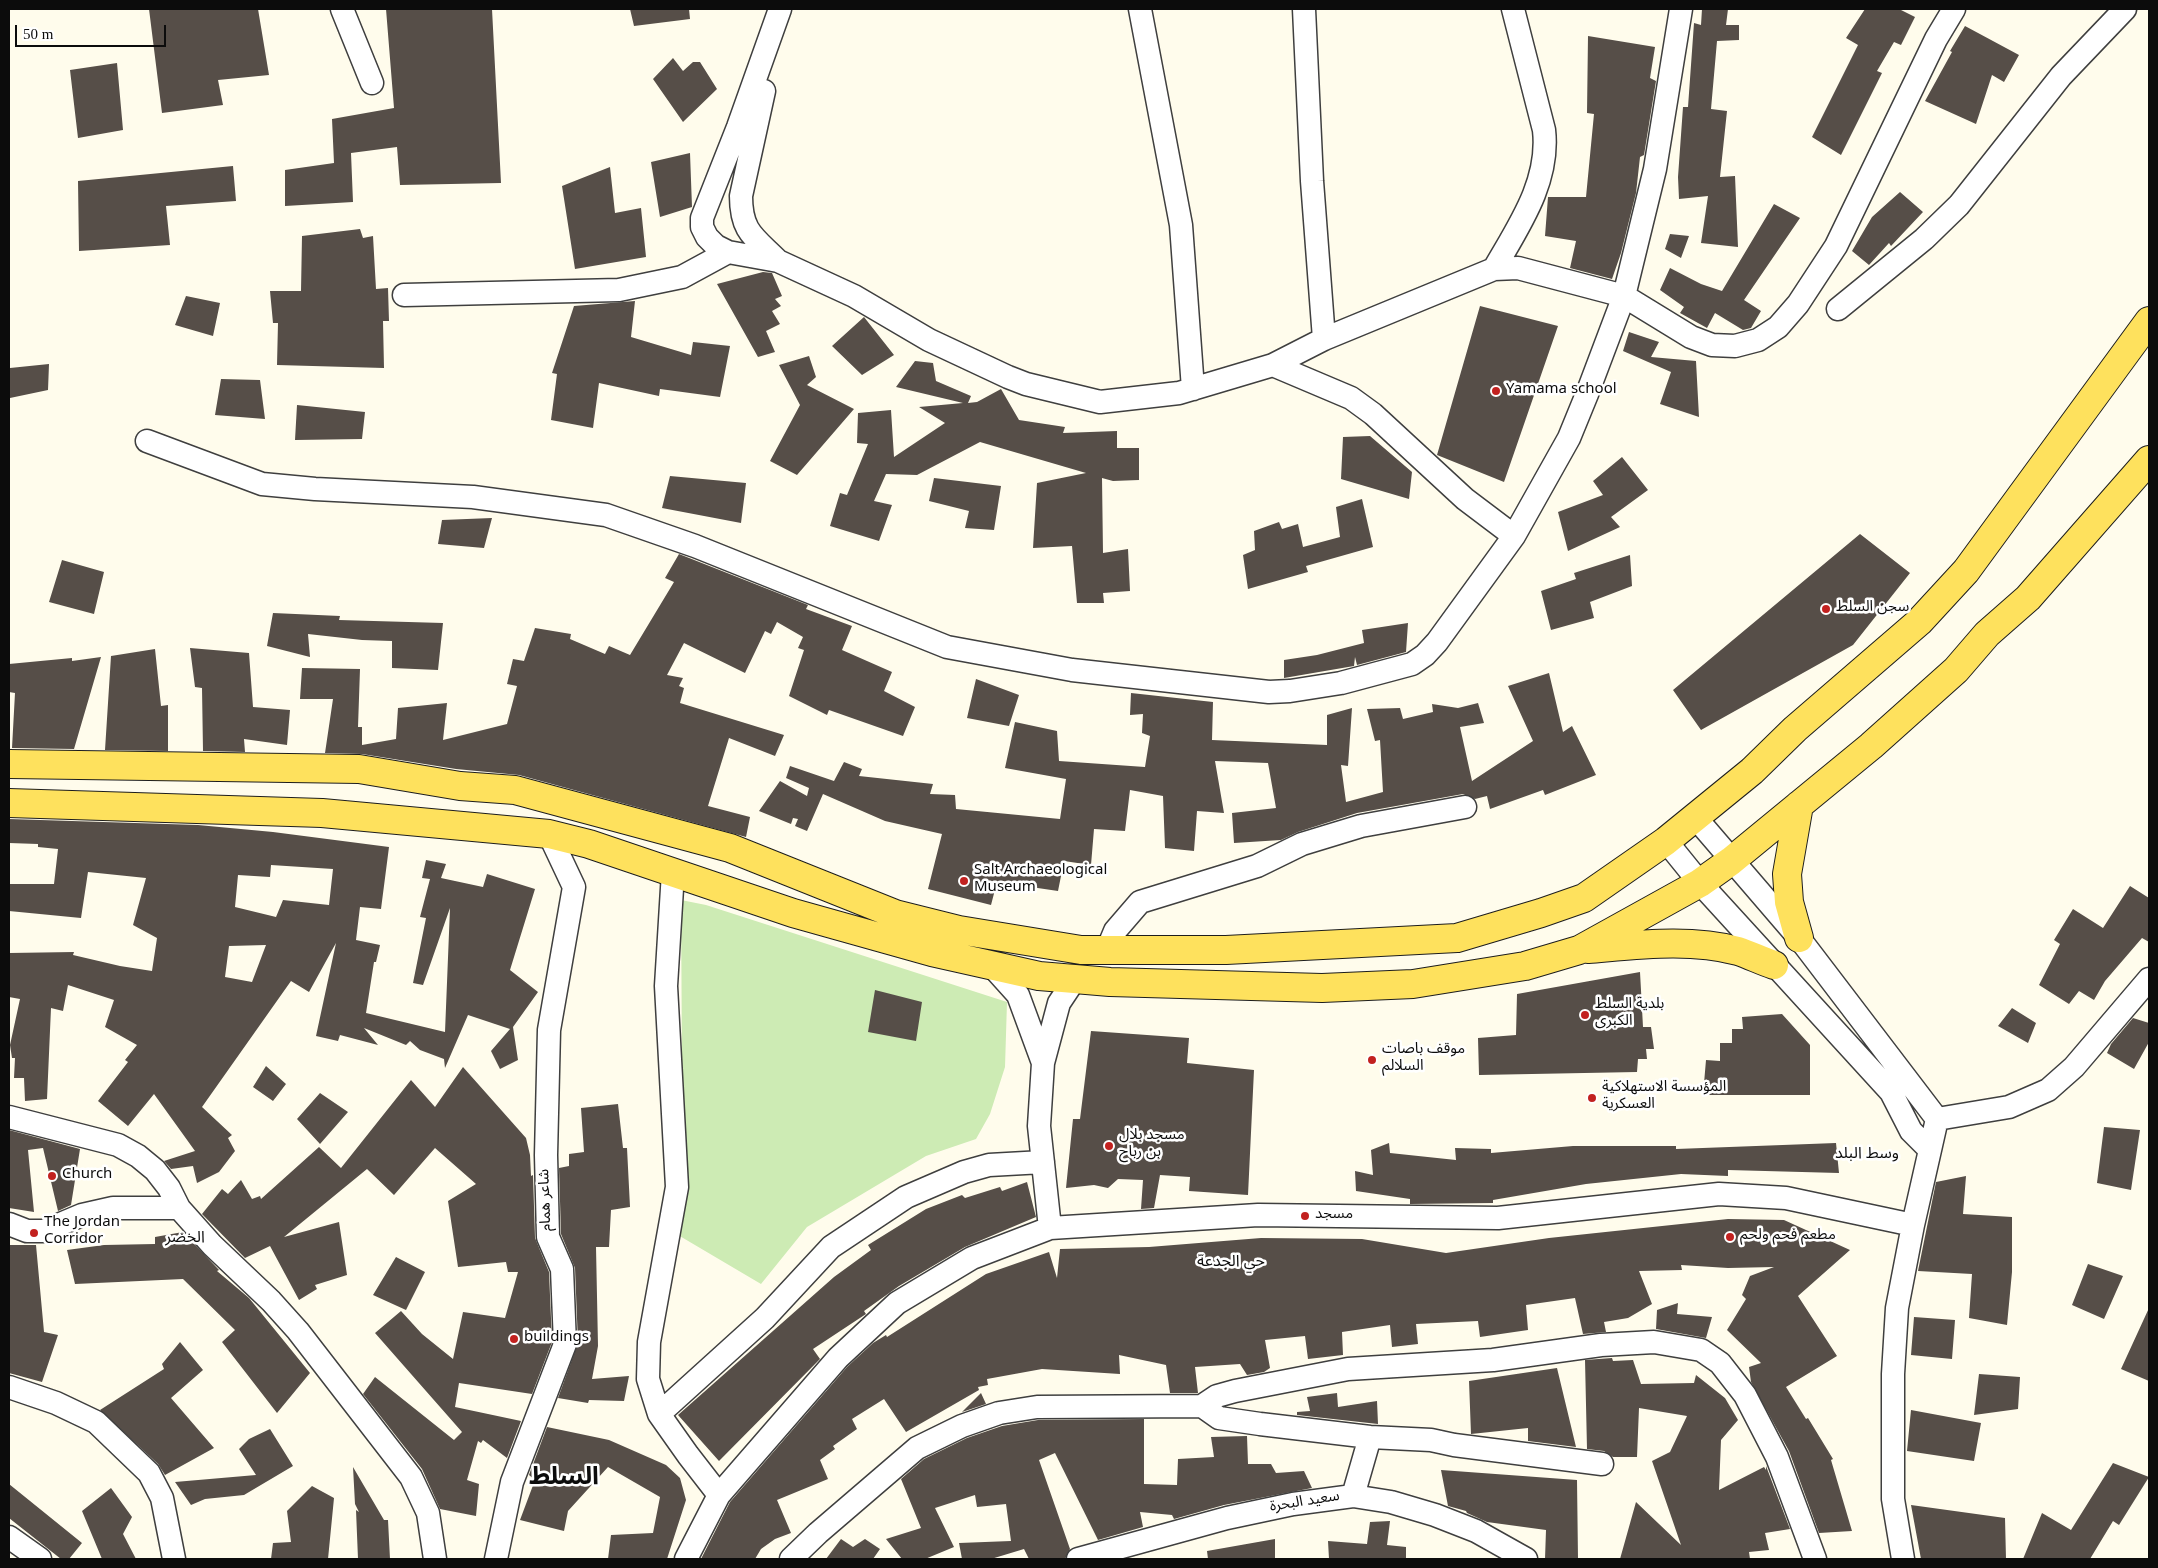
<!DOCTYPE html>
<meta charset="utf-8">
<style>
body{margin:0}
#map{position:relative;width:2158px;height:1568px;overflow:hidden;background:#fffcec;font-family:Georgia,serif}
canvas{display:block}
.frame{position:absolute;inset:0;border:10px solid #0c0c0c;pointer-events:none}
.scale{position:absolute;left:15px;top:25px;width:151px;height:22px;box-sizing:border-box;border:2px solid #0c0c0c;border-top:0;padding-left:6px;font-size:15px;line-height:18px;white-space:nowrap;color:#0c0c0c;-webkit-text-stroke:4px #fff;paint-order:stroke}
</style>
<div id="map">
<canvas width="2158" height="1568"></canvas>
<div class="frame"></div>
<div class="scale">50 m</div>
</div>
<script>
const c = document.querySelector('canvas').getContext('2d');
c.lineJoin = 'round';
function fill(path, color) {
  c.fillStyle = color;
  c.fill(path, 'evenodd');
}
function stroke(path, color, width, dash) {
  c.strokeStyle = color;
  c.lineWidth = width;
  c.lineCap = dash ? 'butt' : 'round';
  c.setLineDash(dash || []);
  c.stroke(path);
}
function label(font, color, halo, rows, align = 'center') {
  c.font = font + ' Georgia,"Noto Sans Arabic",serif';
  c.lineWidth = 5;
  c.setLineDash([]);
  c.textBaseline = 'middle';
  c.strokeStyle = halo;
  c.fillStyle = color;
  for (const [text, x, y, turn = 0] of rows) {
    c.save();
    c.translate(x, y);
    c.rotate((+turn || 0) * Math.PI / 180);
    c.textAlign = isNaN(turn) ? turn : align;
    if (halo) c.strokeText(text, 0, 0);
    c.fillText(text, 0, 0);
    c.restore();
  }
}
const green = new Path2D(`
 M681,900L706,905L1007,1002L1005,1067L990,1114L976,1139L926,1156L807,1227L761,1284L678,1235L682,1068Z`);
const building = new Path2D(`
 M149,9H258L269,75L218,80L223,105L162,113Z
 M386,9H492L501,183L400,185L397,147L351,153L353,202L285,206V170L334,163L332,119L394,108Z
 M630,9H689L690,19L634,26Z
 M1702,9H1728L1726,25H1739V40L1717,41L1711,109L1727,111L1720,177L1735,176L1738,247L1701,243L1708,196L1679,199L1678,177L1683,107H1688L1694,23L1701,25Z
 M1865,9H1899L1915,17L1901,45L1894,42L1877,71L1882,73L1841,155L1812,137L1858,45L1846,38Z
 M1965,26L2019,55L2004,82L1992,75L1976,124L1925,101L1952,52L1950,51Z
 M1588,36L1655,47L1650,78L1656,81L1644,155L1640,157L1636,193L1621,253L1612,279L1570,268L1576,241L1545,236L1548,197H1586L1594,114L1587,113Z
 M673,58L683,71L693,62H700L717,89L683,122L653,79Z
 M117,63L123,130L78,138L70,70Z
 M690,153L692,207L660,217L651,162Z
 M233,166L236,201L166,206L170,245L79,251L78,181Z
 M610,167L615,213L641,208L646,257L575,269L562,186Z
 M1900,192L1923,212L1891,246L1889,243L1869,265L1852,251L1872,217Z
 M1774,204L1800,218L1744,300L1761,311L1751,328L1743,330L1715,313L1707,328L1680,313L1684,307L1660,290L1670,268L1701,284L1722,291Z
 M360,229L363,238L373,236L376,289L388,288L389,321H383L384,368L277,365L278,323H273L270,291H301L302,236Z
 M1670,234L1689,236L1681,258L1665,249Z
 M763,272L772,273L782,296L775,299L781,306L772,311L780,324L766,331L775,352L758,357L717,284Z
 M186,296L220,303L213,336L175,325Z
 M635,301L631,337L691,355L693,342L730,346L720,397L660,389L659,396L599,383L593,428L551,420L557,374L552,373L574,306Z
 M1480,306L1558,326L1504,482L1437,455Z
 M864,317L894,355L862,375L832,346Z
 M1629,332L1659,342L1651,357L1696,361L1699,417L1660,404L1671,372L1623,351Z
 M809,356L816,377L807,385L854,409L797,475L770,461L800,405L779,365Z
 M915,361L933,363L936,381L971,396L968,403L977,402L1001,389L1019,420L1065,427L1063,433L1117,431V448H1139V480L1113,481L1102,478L1103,553L1128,549L1130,591L1103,593L1104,603H1077L1072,546L1033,548L1037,483L1086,473L980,442L917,475L886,474L874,501L892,505L879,541L830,526L840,493L847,495L868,444L857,443L858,413L891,410L894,457L945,423L919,407L963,403L896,387Z
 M49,364L48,390L10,398V368Z
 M221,379L260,380L265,419L215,415Z
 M297,405L365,412L362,439L295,440Z
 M1370,436L1412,472L1409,499L1341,479L1343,437Z
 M1622,457L1648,490L1611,517L1620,527L1568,551L1558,512L1603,495L1593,481Z
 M670,476L746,483L741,523L662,508Z
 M934,478L1001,486L994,530L965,528L969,511L929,501Z
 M1362,499L1373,547L1306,566L1308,572L1248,589L1243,555L1255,550L1254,531L1279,522L1282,529L1298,524L1303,547L1340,537L1336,507Z
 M492,518L484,548L438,544L442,520Z
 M1860,534L1910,573L1853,645L1701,730L1673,690Z
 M679,554L808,605L806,609L852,626L842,650L892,672L884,691L915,707L903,736L829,710L827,715L789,696L804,650L798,648L803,637L777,622L771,634L765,631L745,673L684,643L667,675L683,678L679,686L684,688L680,703L784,735L775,756L729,738L708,806L750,817L746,837L519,775L456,769L362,754L325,753L333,699H300L302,668L360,669L358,727H362V745L396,739L398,708L447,703L443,740L507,724L517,686L507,684L513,659L524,661L535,628L571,634L570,639L605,654L609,646L630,655L674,582L665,578Z
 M1630,555L1632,586L1590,602L1594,618L1551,630L1541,591L1576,579L1574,573Z
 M62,560L104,572L94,614L49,602Z
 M273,613L340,616L339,620L443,623L438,670L392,668V641L362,640L308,634L310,657L267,646Z
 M1408,623L1406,652L1357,665L1355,657L1354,666L1284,678V660L1317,655L1364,643L1362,630Z
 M190,648L249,653L253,707L290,710L287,745L244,739L245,752L203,751L202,688L195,687Z
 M155,649L161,706L168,705V751L105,750L111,656Z
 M101,657L74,749L12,748L15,693L9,692V664L72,658V661Z
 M1549,673L1563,732L1572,726L1596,775L1545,795L1543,790L1490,809L1487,796L1475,799L1463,794L1357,813L1298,832L1281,840L1234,843L1232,813L1276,808L1268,763L1215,761L1224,813L1197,811L1194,851L1165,848L1163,796L1130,790L1125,831L1094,829L1091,865L1064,861L1058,891L997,882L991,905L928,889L942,834L885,821L823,794L807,831L795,826L798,819L793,818L791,824L759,811L780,781L807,796L809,788L786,778L790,766L834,781L844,762L862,769L859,776L933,784L930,794L955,795L956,809L1060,819L1066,779L1005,768L1015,722L1057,731L1059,761L1145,767L1150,736L1142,733L1143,714L1130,715L1131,693L1213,702L1212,740L1327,745V715L1352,708L1348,766L1341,765L1346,802L1383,792L1380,740L1375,741L1367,709L1400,708L1403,719L1433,712L1432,704L1458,708L1478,703L1484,723L1460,727L1472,781L1533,741L1508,686Z
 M976,679L1019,695L1009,726L967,718Z
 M9,819L198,825L273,832L389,847L381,909L360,907L356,940L380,945L376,962H374L366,1013L445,1032L450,908L423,985L413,983L426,918L420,917L430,879L422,878L426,860L446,864L441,878L483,887L487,874L535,889L510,970L538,992L513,1027L518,1060L500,1069L491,1051L510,1029L468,1015L445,1068L444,1059L420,1050L410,1041L406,1045L364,1028L378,1045L340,1035L338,1041L316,1036L336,943L309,992L291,981L202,1107L232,1135L228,1138L235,1151L219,1172L197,1183L193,1166L171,1169L164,1161L195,1151L154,1094L128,1126L98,1101L128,1062L125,1060L137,1045L105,1027L114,1000L68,985L63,1011L51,1008L47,1099L25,1101L24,1078H14L15,1058H12L10,1045L20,999L9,997V953L74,952L73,955L120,966L152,971L157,938L133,925L146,878L88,872L81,918L9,911V884H54L58,849L38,847V844L9,843ZM271,865L333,869L329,905L283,900L276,917L235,907L238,875L270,877ZM266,945L252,982L225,977L229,946Z
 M2130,886L2149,898V942L2142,938L2105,981L2094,1000L2079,991L2069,1004L2039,985L2060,944L2054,940L2073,909L2103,928Z
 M1640,972L1643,1027H1651L1654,1049H1646L1647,1059H1638L1637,1072L1479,1075L1478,1038L1516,1035L1517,994Z
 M875,990L922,1002L916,1041L868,1032Z
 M2012,1008L2036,1023L2028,1043L1998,1026Z
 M1782,1014L1810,1045V1095H1703L1706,1060L1720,1061V1043H1732V1029H1743L1742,1017Z
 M2133,1018L2149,1023V1042L2134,1069L2107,1053L2111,1044Z
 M1091,1031L1189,1038L1187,1063L1254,1070L1248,1195L1189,1191L1190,1177L1160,1175L1154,1208L1141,1209L1143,1180L1118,1179L1108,1188L1094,1185L1066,1188L1073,1119H1080Z
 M266,1066L286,1084L273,1101L253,1087Z
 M463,1067L526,1138L530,1155L531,1176L533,1175L535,1238L549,1272L552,1342L532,1394L459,1383L455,1407L521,1421L507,1458L483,1440L481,1443L478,1441L467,1480L479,1484L476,1516L440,1509L422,1469L363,1394L375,1377L454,1440L462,1432L375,1333L401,1311L422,1334L453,1359L463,1312L505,1318L518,1272H508L506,1262L458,1267L448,1201L476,1184L435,1148L394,1195L367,1169L284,1237L339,1222L347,1275L315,1285L317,1289L299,1300L270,1246L245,1258L202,1214L222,1189L228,1194L241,1180L252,1199L260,1196L261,1199L319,1147L341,1168L411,1080L435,1107Z
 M320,1093L348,1112L320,1144L297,1119Z
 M618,1104L623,1148H627L630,1207L611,1210L609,1247H596L598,1346L592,1379L629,1376L624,1401L589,1400L588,1403L558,1398L578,1343L575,1268L561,1234L559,1168L569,1166V1154L584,1152L581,1108Z
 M2104,1127L2140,1130L2131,1190L2097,1183Z
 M9,1130L80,1149L71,1205L58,1211L43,1148L28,1150L34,1212L9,1208Z
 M1389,1143L1390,1153L1456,1160L1455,1148L1491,1149V1153L1573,1146H1676V1149L1836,1143L1839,1173L1728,1170V1176L1681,1174L1586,1184L1493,1200V1203L1410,1204V1199L1356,1191L1355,1171L1373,1175L1371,1150Z
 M1966,1176L1963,1214L2012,1217V1272L2007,1325L1969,1318L1972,1274L1918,1271L1936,1182Z
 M1027,1182L1036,1217L965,1247L899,1286L864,1311L866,1314L813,1349L820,1359L719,1461L678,1415L834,1277L871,1250L868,1245L926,1209L962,1195L965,1198L1000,1187L1002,1191Z
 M1728,1219L1784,1220L1850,1250L1798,1296L1837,1356L1786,1387L1806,1419L1808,1418L1833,1459L1831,1460L1852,1531L1819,1533L1789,1451L1751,1382L1749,1367L1761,1363L1727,1330L1746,1299L1742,1295L1750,1276L1774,1267L1728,1268L1681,1265L1682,1270L1639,1271L1652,1304L1628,1318L1604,1322L1606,1332L1583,1334L1575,1298L1526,1305L1528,1330L1480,1337L1478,1321L1416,1324L1418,1344L1392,1347L1390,1325L1342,1332L1343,1355L1308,1359L1305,1336L1265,1340L1270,1368L1264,1372L1247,1375L1240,1364L1195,1367L1198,1393H1170L1166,1365L1119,1355L1120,1374L1042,1369L987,1379L988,1385L978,1387L979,1390L906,1432L884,1399L852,1419L857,1429L833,1446L835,1449L820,1460L828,1479L777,1500L791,1533L775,1539L761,1549L755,1559H701L730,1502L847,1367L873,1343L886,1335L887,1337L986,1274L1049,1252L1057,1278L1060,1249L1149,1247L1261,1238L1362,1239L1446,1253L1549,1238Z
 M183,1232L219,1270L217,1271L249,1298L310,1373L277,1413L222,1342L235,1330L183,1279L75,1284L67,1250L104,1245L155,1244V1237Z
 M9,1245H36L44,1332L58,1335L42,1382L9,1373Z
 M396,1257L425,1272L406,1310L373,1295Z
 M2088,1264L2123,1276L2104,1319L2072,1305Z
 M1678,1303L1677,1314L1712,1317L1706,1338L1656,1329L1657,1310Z
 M2149,1308V1381L2121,1369Z
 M1914,1317L1955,1320L1952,1359L1911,1355Z
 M180,1342L203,1370L171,1398L214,1448L165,1475L158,1464L100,1410L164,1369L162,1364Z
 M1612,1358L1613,1361L1633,1360L1641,1384L1694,1383L1696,1375L1725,1398L1738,1420L1721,1440L1719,1490L1764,1467L1766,1470V1466L1790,1529L1765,1533L1769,1550L1749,1552L1750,1559H1620L1636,1502L1681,1545L1652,1461L1670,1452L1687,1416L1639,1408L1637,1457H1613L1604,1451L1587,1449L1585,1360Z
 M1557,1368L1576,1447L1528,1441V1428L1471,1434L1469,1381Z
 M1979,1374L2020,1377L2018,1409L1974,1415Z
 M981,1393L986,1404L962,1412Z
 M1337,1393L1338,1407L1377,1401L1378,1424L1297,1415V1412L1310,1411L1307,1397Z
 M1911,1410L1981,1423L1974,1461L1907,1451Z
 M1144,1419V1484L1177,1485L1178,1459L1214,1457L1211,1437L1247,1436L1248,1464H1271L1276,1473L1304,1471L1312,1488L1224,1505L1174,1519L1172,1515L1140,1512L1143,1527L1098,1540L1055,1453L1039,1460L1070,1549L1065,1559H1029L1024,1549L991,1559H962L959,1543L1011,1541L1006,1504L977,1507L975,1495L935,1508L954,1547L925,1559H902L886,1539L921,1528L901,1479L924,1459L967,1438L1002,1426L1038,1420Z
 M547,1427L609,1440L666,1465L680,1478L686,1500L667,1559H608L611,1535L653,1533L660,1497L608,1467L568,1511L564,1531L520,1520L535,1480L529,1475Z
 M270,1429L293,1466L244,1495L205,1499L191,1505L175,1482L256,1475L239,1449L249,1439Z
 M2113,1463L2149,1477L2119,1525L2113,1521L2090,1559H2023L2042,1513L2071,1530Z
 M353,1467L384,1520H388L390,1559H358L356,1510L359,1512L355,1504Z
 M1441,1470L1577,1480L1578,1559H1545L1546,1530L1487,1522L1467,1513L1466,1511L1448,1506Z
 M9,1484L82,1543L69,1559H61L9,1518Z
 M312,1486L334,1498L328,1559H271L273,1543L291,1542L287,1511Z
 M111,1488L132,1517L123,1534L136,1559H102L82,1511Z
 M1911,1505L2005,1518L2006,1559H1921Z
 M1390,1521L1387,1545L1406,1547V1559H1329L1328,1541L1367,1544L1370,1522Z
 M841,1539L853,1547L865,1539L880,1549L873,1559H826Z
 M1275,1539V1559H1208L1207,1551Z`);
const minor = new Path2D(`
 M342,9L372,83
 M780,9L738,127L702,218V227L707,237L716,246L728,252L778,261L854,296L929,340L1008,377L1026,384L1100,402L1179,393L1273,365L1324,339L1494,269L1518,268L1624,296L1691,337L1712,345L1735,346L1758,340L1778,327L1798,304L1836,246L1936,39L1954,9
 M1140,9L1181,225L1193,389
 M1304,9L1312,181L1324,339
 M764,91L741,196C741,232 754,237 778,261
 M1494,269C1518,227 1550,182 1544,130L1513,9
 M404,295L619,290L682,277L728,252
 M1838,309L1924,239L1959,205L2061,76L2125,9
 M1273,365L1351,398L1373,414L1465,499L1514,536
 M147,441L262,484L315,489L473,497L606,515L695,546L947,647L1072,670L1269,692L1290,691L1341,683L1412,664L1425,655L1437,642L1514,536L1569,438L1587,394L1624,296L1655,169L1681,9
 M1695,817L1799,938L1937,1119
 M1666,841L1700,883L1891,1092L1911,1131L1929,1149
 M673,872L666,986L677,1187L649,1342L648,1379L659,1414L688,1455L719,1495
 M1107,950L1115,931L1140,902L1257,866L1302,844L1361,826L1465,807
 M991,965L1018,995L1043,1063
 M9,1117L118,1145L138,1156L155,1170L169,1188L179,1208L212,1245L271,1301L298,1331L411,1477L428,1513L435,1559
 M1937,1119L2009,1107L2048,1090L2074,1067L2149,979
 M9,1224L27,1231H44L82,1215L113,1208H179
 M1050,1228L1039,1126L1043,1063L1059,1003L1075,979
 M9,1387L56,1403L96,1422L149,1473L162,1498L174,1559
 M1202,1406L1217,1396L1235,1391L1348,1369L1493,1360L1601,1345L1654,1342L1701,1350L1720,1363L1745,1395L1777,1457L1815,1559
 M659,1414L765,1318L831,1247L906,1197L964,1172L989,1165L1043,1162
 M1353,1496L1370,1437
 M9,1537L40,1559
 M496,1559L512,1482L565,1344L562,1269L548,1237L546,1155L549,1030L574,887L549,834
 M686,1559L719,1495L838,1358L897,1303L972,1258L1050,1228L1258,1215L1498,1218L1719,1194L1786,1198L1913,1225
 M791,1559L818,1533L917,1448L962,1426L999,1413L1037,1407L1202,1406L1219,1418L1260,1424L1370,1437L1431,1440L1454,1445L1602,1464
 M1078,1559L1227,1518L1293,1504L1353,1496L1391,1502L1435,1515L1476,1531L1526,1559
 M1903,1559L1893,1499V1374L1897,1308L1913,1225L1937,1119`);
const major = new Path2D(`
 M9,764L359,769L460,786L515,790L730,848L895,914L959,930L1081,950H1226L1457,938L1541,913L1584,898L1666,841L1752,771L1795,729L1919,622L1966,571L2149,321
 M9,803L322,813L549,834L589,844L793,913L932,952L1039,976L1110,982L1322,988L1413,984L1525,966L1579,950L1700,883L1731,861L1871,746L1956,670L1987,634L2028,598L2149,460
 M1799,938L1789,902L1787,874L1799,805
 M1588,949C1637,945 1690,938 1738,951C1750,955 1762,961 1774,965`);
const markers = [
 [1496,391,5,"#c2211f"],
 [1826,609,5,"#c2211f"],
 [964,881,5,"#c2211f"],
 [1585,1015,5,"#c2211f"],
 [1372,1060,5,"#c2211f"],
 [1592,1098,5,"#c2211f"],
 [1109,1146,5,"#c2211f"],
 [52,1176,5,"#c2211f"],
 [1305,1216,5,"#c2211f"],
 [34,1233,5,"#c2211f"],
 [1730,1237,5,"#c2211f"],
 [514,1339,5,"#c2211f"]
];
const poiNames = [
 ["Yamama school",1506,391],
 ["سجن السلط",1836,609],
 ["Salt Archaeological",974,872],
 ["Museum",974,889],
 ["بلدية السلط",1595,1006],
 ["الكبرى",1595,1023],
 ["موقف باصات",1382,1051],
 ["السلالم",1382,1068],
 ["المؤسسة الاستهلاكية",1602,1089],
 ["العسكرية",1602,1106],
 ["مسجد بلال",1119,1137],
 ["بن رباح",1119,1154],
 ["Church",62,1176],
 ["مسجد",1315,1216],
 ["The Jordan",44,1224],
 ["Corridor",44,1241],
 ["مطعم فحم ولحم",1740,1237],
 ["buildings",524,1339]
];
const streetNames = [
 ["شاعر همام",547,1200,-92],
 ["سعيد البحرة",1305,1503,-9]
];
const neighbourhoodNames = [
 ["وسط البلد",1867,1156],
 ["الخضر",185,1240],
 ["حي الجدعة",1231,1264]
];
const townNames = [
 ["السلط",564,1480]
];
fill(green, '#cdebb4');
fill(building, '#564e48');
stroke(minor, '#3f3f3f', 25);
stroke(major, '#1d1d1d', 30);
stroke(minor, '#fff', 22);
stroke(major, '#fee15d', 28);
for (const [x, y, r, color] of markers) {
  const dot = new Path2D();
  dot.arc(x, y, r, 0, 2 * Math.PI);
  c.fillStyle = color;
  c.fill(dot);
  stroke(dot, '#fff', 2);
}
label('15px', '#0c0c0c', '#fff', poiNames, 'left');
label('15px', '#0c0c0c', '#fff', streetNames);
label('16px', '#0c0c0c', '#fff', neighbourhoodNames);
label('bold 25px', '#0c0c0c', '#fff', townNames);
</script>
